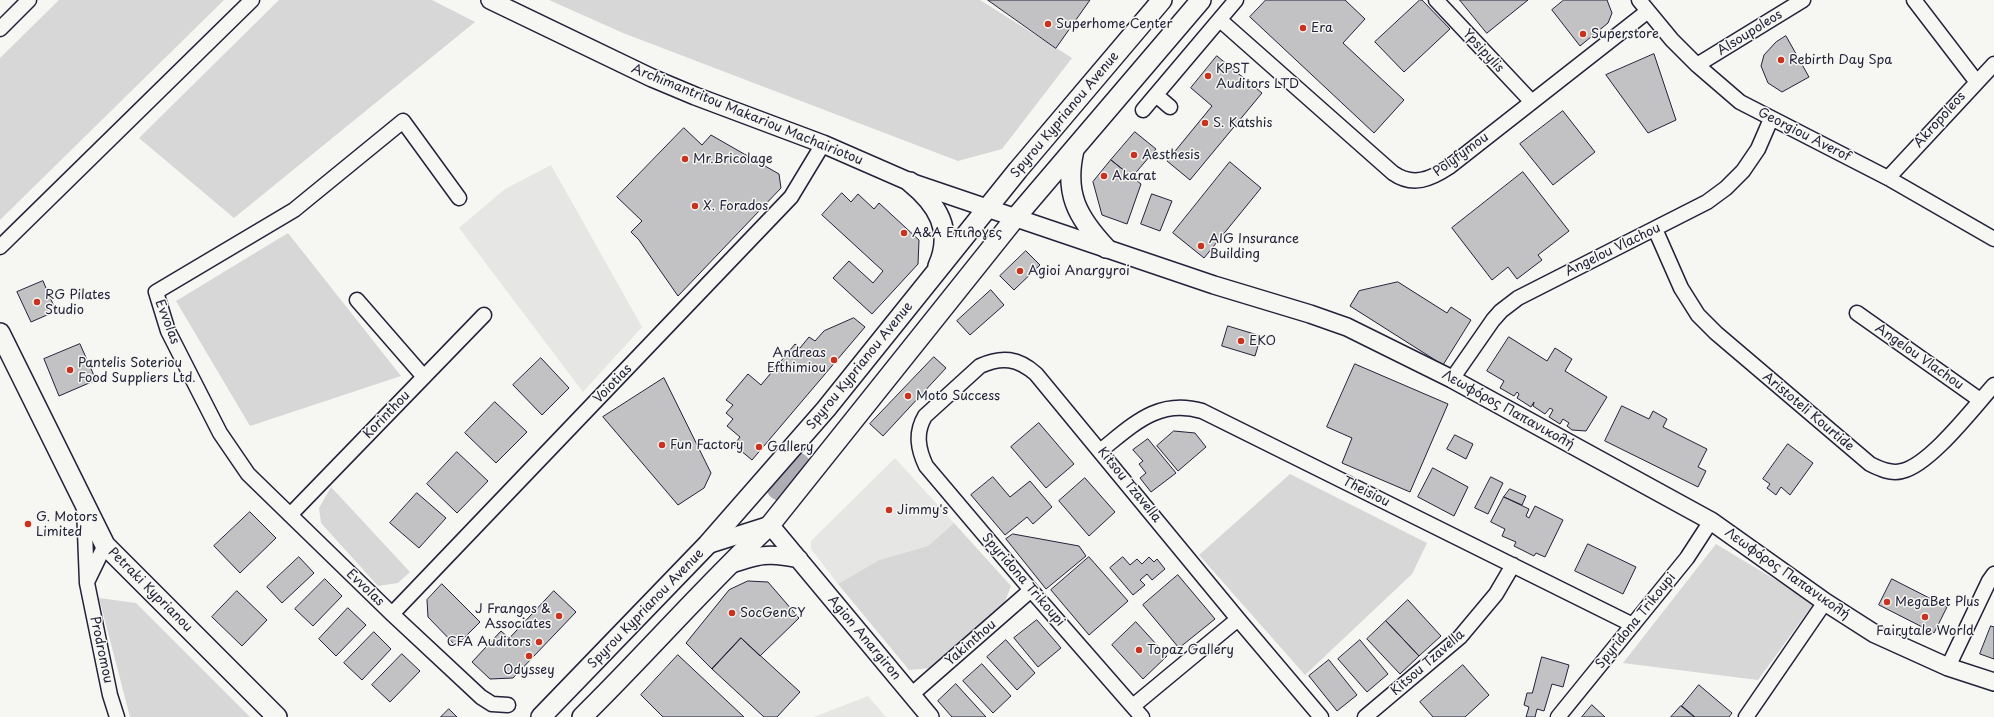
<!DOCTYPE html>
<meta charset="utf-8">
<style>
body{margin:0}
canvas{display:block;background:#f6f6f2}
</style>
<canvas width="1994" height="717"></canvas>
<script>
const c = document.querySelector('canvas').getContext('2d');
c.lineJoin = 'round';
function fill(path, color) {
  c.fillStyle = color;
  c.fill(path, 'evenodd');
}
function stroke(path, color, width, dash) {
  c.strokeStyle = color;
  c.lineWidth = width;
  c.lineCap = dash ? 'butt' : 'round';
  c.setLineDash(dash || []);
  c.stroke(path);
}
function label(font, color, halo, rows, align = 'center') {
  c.font = font + ' "Playpen Sans",sans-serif';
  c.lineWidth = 3;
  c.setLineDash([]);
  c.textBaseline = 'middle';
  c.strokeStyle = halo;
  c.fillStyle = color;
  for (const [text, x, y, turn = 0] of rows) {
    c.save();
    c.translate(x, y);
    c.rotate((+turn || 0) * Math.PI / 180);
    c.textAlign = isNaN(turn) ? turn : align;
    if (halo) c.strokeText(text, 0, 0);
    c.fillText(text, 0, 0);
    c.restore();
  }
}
const built = new Path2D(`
 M551,165L642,327L583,392L459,228L505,189Z
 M895,458L954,523L928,546L879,560L838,584L811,549V541Z
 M868,696L886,717H814Z`);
const green = new Path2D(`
 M59,0H224L0,220V58Z
 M279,0H432L475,22L234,218L139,138Z
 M549,0H980L1072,58L1002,149L958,161L623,33Z
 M288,233L401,376L250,426L176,301Z
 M1290,474L1427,543L1412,574L1305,675L1199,555Z
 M331,487L410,572L398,583L378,586L321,523L319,508Z
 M954,523L1011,586L1004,604L931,668L909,670L838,584L879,560L928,546Z
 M1716,544L1814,603L1758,680L1623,663Z
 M99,598L136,603L250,717H130Z`);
const river = new Path2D(`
 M781,486L796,467`);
const building = new Path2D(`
 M988,0H1090L1056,48Z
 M1266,0H1345L1365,19L1343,43L1404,100L1374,133L1250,17Z
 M1420,0H1422L1450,29L1404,72L1375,42Z
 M1460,0H1528L1487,33Z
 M1564,0H1607L1612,13L1608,23L1580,46L1552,10Z
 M1786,36L1809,77L1782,92L1768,83L1761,66L1764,55L1776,42Z
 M1654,54L1676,120L1648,133L1606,75Z
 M1217,56L1262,93L1190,180L1167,161L1212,106L1191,88Z
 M1563,111L1595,152L1553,185L1520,144Z
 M684,128L702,145L711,135L779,174L781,188L678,296L639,240L631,232L642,221L617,197Z
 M1135,132L1156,149L1132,177L1111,160Z
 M1111,160L1141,184L1127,224L1102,215L1093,182Z
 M1230,162L1261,188L1204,258L1173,233Z
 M1523,172L1569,231L1538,255L1542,260L1517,279L1508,267L1492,280L1452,228Z
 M842,193L851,202L858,194L874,209L879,203L919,240L918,264L872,314L833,278L849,261L873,283L883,271L822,215Z
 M1152,194L1172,201L1160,231L1141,224Z
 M1026,251L1040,265L1014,290L1000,276Z
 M43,281L56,311L31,322L17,292Z
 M1398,282L1447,313L1451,307L1471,320L1443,365L1350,306L1359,291Z
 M991,290L1004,305L970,335L957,321Z
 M854,318L865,327L752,460L734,445L740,437L727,426L733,419L726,413L733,405L726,400L748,374L761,385L795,344L800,348L809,337L815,341L824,331Z
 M1228,326L1261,336L1255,356L1222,346Z
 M1509,337L1547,361L1555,348L1572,359L1565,371L1607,397L1586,431L1572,430L1567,426L1569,423L1563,419L1560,424L1549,417L1553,410L1550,408L1545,414L1533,406L1534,402L1531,407L1517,398L1519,394L1517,392L1514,396L1500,388L1504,381L1487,371Z
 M80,344L96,380L59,396L44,359Z
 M934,357L946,368L883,436L870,424Z
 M541,358L569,388L542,415L513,385Z
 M1355,364L1448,404L1410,492L1342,463L1352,438L1327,427Z
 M664,378L711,473L704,488L678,505L603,417Z
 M495,402L527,432L496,463L465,433Z
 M1622,406L1649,419L1653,411L1667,419L1663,427L1707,449L1698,467L1706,471L1698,487L1605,441Z
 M1039,423L1074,464L1046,488L1011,447Z
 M1174,431L1195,433L1206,447L1178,471L1157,446Z
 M1455,435L1473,444L1466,459L1447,449Z
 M1148,439L1176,473L1151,492L1140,478L1146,473L1139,464L1143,461L1133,450Z
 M1788,444L1813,463L1790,495L1781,487L1776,495L1767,488L1770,484L1763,479Z
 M457,452L488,481L457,513L427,484Z
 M1433,468L1468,487L1454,516L1418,497Z
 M993,477L1010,497L1030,481L1052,507L1033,524L1027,517L1005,535L971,495Z
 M1491,477L1503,483L1488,514L1475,508Z
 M1085,478L1115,512L1089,536L1059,501Z
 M1510,489L1526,496L1522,505L1504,497Z
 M417,493L446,518L419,548L390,523Z
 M1504,497L1529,509L1526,516L1529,518L1535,506L1563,520L1545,557L1536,553L1534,556L1514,546L1516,542L1502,536L1505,529L1491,522Z
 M250,512L276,538L240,573L214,546Z
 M1013,534L1079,546L1086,556L1046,589L1006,539Z
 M1588,544L1636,567L1623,594L1575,571Z
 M299,557L314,573L282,603L267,587Z
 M1089,557L1128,601L1089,635L1051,590Z
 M1123,557L1130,565L1137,559L1142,564L1149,557L1154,562L1157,559L1165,569L1152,580L1147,574L1140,580L1145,585L1133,595L1110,568Z
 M1178,575L1215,619L1179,648L1143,605Z
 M325,579L342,596L313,626L295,609Z
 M1892,579L1947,607L1934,633L1879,605Z
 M748,581L768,582L799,618L760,656L741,638L712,669L686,643L729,590Z
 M442,584L480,622L456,646L428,617L427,600Z
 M237,591L267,620L242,646L212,617Z
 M554,591L576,612L513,678L490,679L472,662L501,631L509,638Z
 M1408,600L1441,636L1419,656L1386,621Z
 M348,608L366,625L336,656L319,639Z
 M1037,620L1061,648L1038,667L1014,638Z
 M1386,621L1419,656L1400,674L1367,639Z
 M1136,622L1167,656L1143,679L1112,645Z
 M1991,626L1994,627V659L1980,654Z
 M374,632L391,649L362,680L344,663Z
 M741,638L800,692L777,717H764L712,669Z
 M1006,640L1035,673L1017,690L987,657Z
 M1360,640L1388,674L1367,692L1338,659Z
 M402,654L420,671L390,702L372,685Z
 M678,655L744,717H663L641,695Z
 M1542,657L1569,665L1563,687L1552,684L1544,711L1537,709L1535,717H1526L1529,707L1524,705L1527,693H1532Z
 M1329,660L1357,695L1337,711L1309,676Z
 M982,664L1011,696L993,713L963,681Z
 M1463,665L1489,695L1465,717H1433L1420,702Z
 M956,684L986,717H952L938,701Z
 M1699,685L1732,713L1729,717H1695L1682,706Z
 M1592,705L1605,717H1582Z
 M1681,706L1694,717H1671Z
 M449,709L457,717H441Z`);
const minor = new Path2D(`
 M1436,0L1531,101
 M1639,0L1672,40L1697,65L1740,102L1888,178L1994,239
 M1914,0L1976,81
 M1220,20L1393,173C1413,187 1431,179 1449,167L1648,11
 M0,29L29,0
 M1697,65L1803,0
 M1156,95L1170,107
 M1143,110L1236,0
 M1888,178L1994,64
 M459,198L403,121L294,210L156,292L168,331L220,433L248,474L392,614L481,697L492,704L508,705
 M1655,229L1681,288L1698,315L1716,333L1870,464C1880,469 1891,474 1902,471C1930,465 1974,407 1994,385
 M0,247L252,0
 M357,300L424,377
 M1857,313L1980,400
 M1452,379L1493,320L1501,311L1518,298L1707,202L1726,188L1743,171L1758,149L1771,119
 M1100,451C1133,425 1158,398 1202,411L1633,625
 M84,507L87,583L110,695L117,717
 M290,515L484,315
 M88,580L105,545
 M392,614L791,197L823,144
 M1948,667L1989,581L1994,574
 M911,695L1031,590
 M1133,706L1238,619
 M1142,717L1031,590L926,466C918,449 915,433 925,416L980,366C1002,356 1018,358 1036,374L1238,619L1321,717
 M1365,717L1460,637L1496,594L1513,565
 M1558,717L1687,558L1711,521
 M1746,717L1825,602`);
const tertiary = new Path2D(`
 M490,0L652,78L695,96L823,144L910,182L1214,285L1310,314L1347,327L1452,379L1711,521L1825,602L1875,634L1948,667L1994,682
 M707,545L770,525L930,717
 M729,565C758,555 768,552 799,559`);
const secondary = new Path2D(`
 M1074,150C1064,193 1077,217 1106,248
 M910,182C937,204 954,230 938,266
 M0,333L105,545L277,717
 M541,717L707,545L826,409L1018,170L1162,0
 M582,717C646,654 705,586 770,525L1016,217L1201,0`);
const markers = [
 [1048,24,4,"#c8321e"],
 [1303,28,4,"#c8321e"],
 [1583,34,4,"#c8321e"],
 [1781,60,4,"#c8321e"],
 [1208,76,4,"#c8321e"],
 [1205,123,4,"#c8321e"],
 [1134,155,4,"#c8321e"],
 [685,159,4,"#c8321e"],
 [1104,176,4,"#c8321e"],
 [695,206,4,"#c8321e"],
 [904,233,4,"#c8321e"],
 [1201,246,4,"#c8321e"],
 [1020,271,4,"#c8321e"],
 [37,302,4,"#c8321e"],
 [1241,341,4,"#c8321e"],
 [834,360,4,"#c8321e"],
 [70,370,4,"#c8321e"],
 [908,396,4,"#c8321e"],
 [662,445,4,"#c8321e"],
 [759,447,4,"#c8321e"],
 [889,510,4,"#c8321e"],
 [28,524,4,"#c8321e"],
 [1887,602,4,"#c8321e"],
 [732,613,4,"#c8321e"],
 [559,616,4,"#c8321e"],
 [1925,617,4,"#c8321e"],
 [539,642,4,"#c8321e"],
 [1139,650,4,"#c8321e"],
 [529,656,4,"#c8321e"]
];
const poiNames = [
 ["Superhome Center",1056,24],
 ["Era",1311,28],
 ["Superstore",1591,34],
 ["Rebirth Day Spa",1789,60],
 ["KPST",1216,69],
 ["Auditors LTD",1216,84],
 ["S. Katshis",1213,123],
 ["Aesthesis",1142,155],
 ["Mr.Bricolage",693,159],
 ["Akarat",1112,176],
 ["X. Forados",703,206],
 ["Α&Α Επιλογες",912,233],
 ["AIG Insurance",1209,239],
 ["Building",1209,254],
 ["Agioi Anargyroi",1028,271],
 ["RG Pilates",45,295],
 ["Studio",45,310],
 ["EKO",1249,341],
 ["Andreas",826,353,"right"],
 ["Efthimiou",826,368,"right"],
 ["Pantelis Soteriou",78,363],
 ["Food Suppliers Ltd.",78,378],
 ["Moto Success",916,396],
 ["Fun Factory",670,445],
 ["Gallery",767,447],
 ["Jimmy's",897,510],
 ["G. Motors",36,517],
 ["Limited",36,532],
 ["MegaBet Plus",1895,602],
 ["J Frangos &",551,609,"right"],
 ["Associates",551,624,"right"],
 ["SocGenCY",740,613],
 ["Fairytale World",1925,631,"center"],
 ["CFA Auditors",531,642,"right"],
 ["Topaz Gallery",1147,650],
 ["Odyssey",529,670,"center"]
];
const streetNames = [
 ["Alsoupoleos",1750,33,-32],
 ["Ypsipylis",1483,51,47],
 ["Archimantritou Makariou Machairiotou",747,115,22],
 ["Spyrou Kyprianou Avenue",1065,115,-50],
 ["Akropoleos",1940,120,-48],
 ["Georgiou Averof",1804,135,27],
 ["Polyfymou",1461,155,-36],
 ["Angelou Vlachou",1613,250,-26],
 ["EvvoIas",167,322,69],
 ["Angelou Vlachou",1919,357,35],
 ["Spyrou Kyprianou Avenue",860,366,-51],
 ["Voiotias",613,384,-46],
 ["Λεωφόρος Παπανικολή",1508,410,29],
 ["Aristoteli Kourtide",1808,412,40],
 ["Korinthou",387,415,-46],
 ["Kitsou Tzavella",1129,485,51],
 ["Theisiou",1366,492,27],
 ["Λεωφόρος Παπανικολή",1787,574,35],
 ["Spyridona Trikoupi",1023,580,49],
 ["EvvoIas",365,588,44],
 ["Petraki Kyprianou",150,590,45],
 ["Spyrou Kyprianou Avenue",646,609,-46],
 ["Spyridona Trikoupi",1636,621,-51],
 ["Agion Anargiron",864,638,50],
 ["Yakinthou",971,643,-41],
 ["Prodromou",101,650,78],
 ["Kitsou Tzavella",1428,663,-41]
];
fill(built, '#e6e6e4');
fill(green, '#d7d7d7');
stroke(river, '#adadb3', 30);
fill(building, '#c2c2c4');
stroke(building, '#22223b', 1);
stroke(minor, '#22223b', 17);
stroke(tertiary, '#22223b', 20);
stroke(secondary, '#22223b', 22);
stroke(minor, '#f6f6f2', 14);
stroke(tertiary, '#f6f6f2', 17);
stroke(secondary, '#f6f6f2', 19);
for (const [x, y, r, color] of markers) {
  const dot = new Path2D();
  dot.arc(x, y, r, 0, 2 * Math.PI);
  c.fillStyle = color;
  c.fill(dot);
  stroke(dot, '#f6f6f2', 1.5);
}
label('13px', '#22223b', '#f6f6f2', poiNames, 'left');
label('13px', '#22223b', '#f6f6f2', streetNames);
</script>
